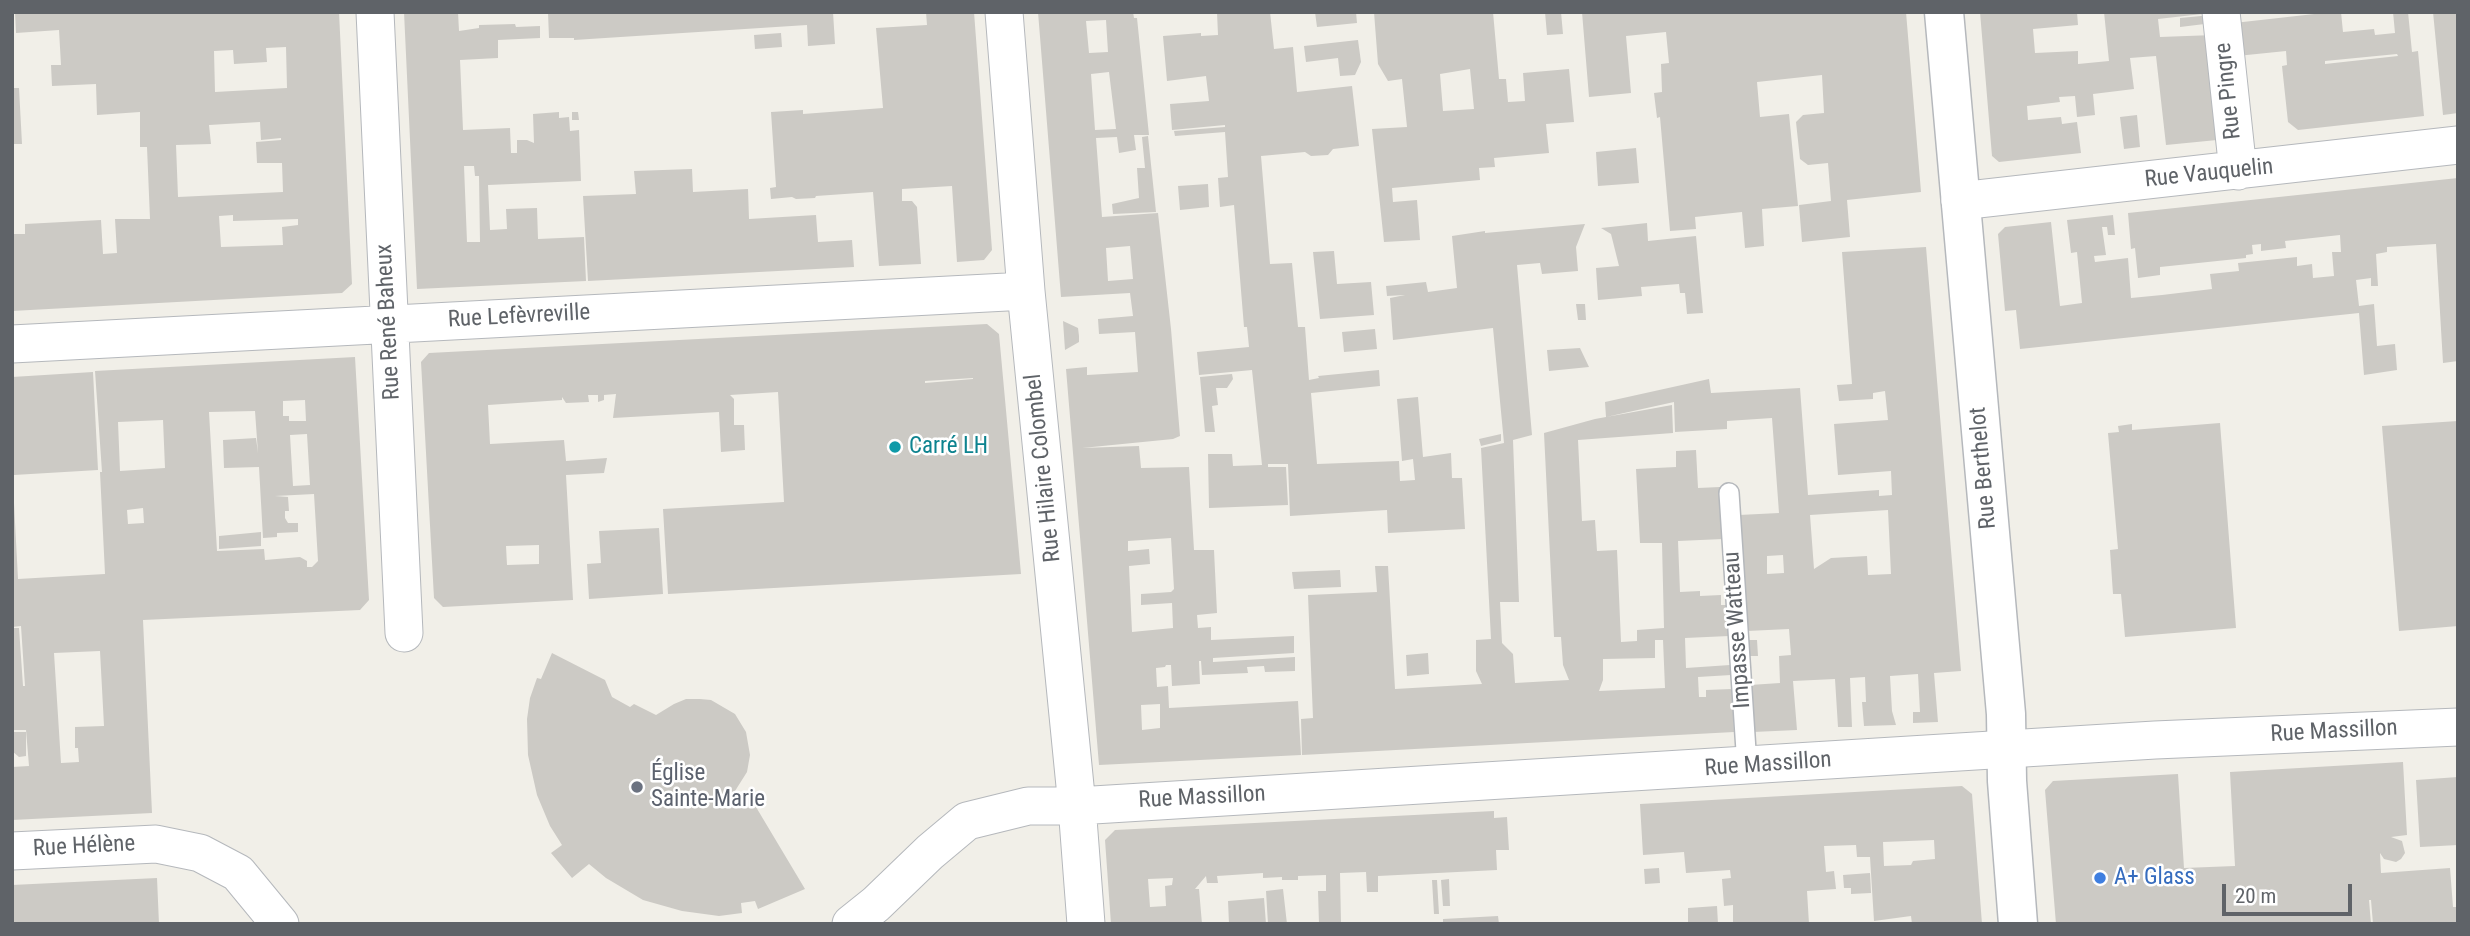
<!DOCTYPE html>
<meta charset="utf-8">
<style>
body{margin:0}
#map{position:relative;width:2470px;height:936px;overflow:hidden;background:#f1efe8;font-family:"Roboto Condensed",sans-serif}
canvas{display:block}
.frame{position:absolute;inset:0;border:14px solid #5f6368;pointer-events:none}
.scale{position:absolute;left:2222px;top:884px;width:130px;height:32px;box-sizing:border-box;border:4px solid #5f6368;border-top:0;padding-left:9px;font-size:21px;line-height:24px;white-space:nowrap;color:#5f6368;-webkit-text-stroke:5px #fff;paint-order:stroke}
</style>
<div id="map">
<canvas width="2470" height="936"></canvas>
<div class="frame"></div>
<div class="scale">20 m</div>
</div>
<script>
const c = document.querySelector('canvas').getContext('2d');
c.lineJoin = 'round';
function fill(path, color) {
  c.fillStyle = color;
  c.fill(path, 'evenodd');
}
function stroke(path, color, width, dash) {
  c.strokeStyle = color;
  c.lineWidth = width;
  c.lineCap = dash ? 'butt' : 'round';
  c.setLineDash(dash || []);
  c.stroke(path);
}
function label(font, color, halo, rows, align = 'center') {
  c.font = font + ' "Roboto Condensed",sans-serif';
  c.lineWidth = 5;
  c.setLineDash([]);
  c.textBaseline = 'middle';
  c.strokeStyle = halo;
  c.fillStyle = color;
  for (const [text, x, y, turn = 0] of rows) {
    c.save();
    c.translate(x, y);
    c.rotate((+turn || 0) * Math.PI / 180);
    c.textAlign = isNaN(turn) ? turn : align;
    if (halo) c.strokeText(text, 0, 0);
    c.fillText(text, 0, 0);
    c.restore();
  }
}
const building = new Path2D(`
 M15,12H339L352,284L342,293L12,311V234H25V224L101,220L103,254L117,253L115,219H150L147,147H140V112L97,115L96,84L52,86L51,65H61L59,30L16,33ZM286,47L287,88L215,92L214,51L233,50L234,64L267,62L266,48ZM260,122L261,140L281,138V140L256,142L257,163H282L283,192L178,197L176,145L211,144L209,125ZM233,215V221L298,219V225L282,227L283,245L221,247L219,216Z
 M404,12H458L459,31L479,28V25L515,24L516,27L540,26V38L498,40V58L460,60L463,130L510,128L511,153H517V140H527L534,143L533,114L559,112V118L569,117L570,131L579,130L581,181L488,185L490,230L507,229L506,209L537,208L538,239L584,237L586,281L417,289ZM464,166H474L475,176H479L480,242H467Z
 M548,12H833L835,44L808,46L807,25L574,40V38H549Z
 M926,12H974L992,250L984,260L957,262L952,186L902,189V201H912L917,207L921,264L879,266L873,192L816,196L815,198L796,199L792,197L771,199L770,188L776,187L771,112L803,110V114L883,108L876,28L927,25Z
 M1038,12H1133L1134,18H1137L1149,135H1134L1136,150L1119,153L1117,137L1096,138L1102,217L1158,213L1171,329L1180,436L1173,439L1082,448L1139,446L1141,468L1189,467L1194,550H1214L1217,613L1197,615L1198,628L1211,627V640L1294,636V653L1213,658V662L1295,657V671L1265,672L1264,666L1247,667L1248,673L1202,675L1201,661H1199L1200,684L1172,686L1171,665H1166L1165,667L1156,668L1157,687L1168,686L1169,708L1298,701L1301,755L1099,765L1066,369L1087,367V375L1138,372L1135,332L1099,334L1098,319L1133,316L1130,293L1061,297ZM1106,20L1108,52L1089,53L1086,21ZM1109,72L1116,129L1095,130L1091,74ZM1130,246L1133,279L1108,281L1106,248ZM1171,538L1174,589L1171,592L1141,594V605L1172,603L1173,628L1132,632L1129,566L1150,564L1149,549L1128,551V541ZM1160,704V728L1142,730L1141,705Z
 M1217,12H1270L1274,49L1293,47L1297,92L1352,86L1359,146L1333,149L1328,155L1311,156L1305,152L1261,156L1270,264L1292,263L1298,327H1305L1309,380L1319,378L1318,376L1379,370L1380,386L1311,393L1317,464L1399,461L1400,481L1415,480L1413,459L1402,461L1397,399L1418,397L1423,457L1451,453L1452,478H1462L1465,529L1388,533L1387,510L1290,516L1288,464H1268V467H1286L1288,505L1209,508L1208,454H1232L1233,466L1262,465L1252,370L1199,375L1197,352L1249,347L1247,327H1244L1234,205L1220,207L1218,178L1228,177L1225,132L1175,136L1174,131L1225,127V125L1172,130L1170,104L1209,101L1206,76L1167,81L1163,36L1201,33V36L1218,35Z
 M1315,12H1356L1357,23L1317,27Z
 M1374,12H1493L1499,79H1506L1508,102L1525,101L1523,73L1569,69L1574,122L1546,124L1549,153L1494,158L1495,167L1479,168L1480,180L1392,188L1393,202L1417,200L1420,240L1384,242L1372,129L1407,127L1402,79L1388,81L1378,64ZM1470,69L1474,109L1443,111L1440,74Z
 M1545,12H1561L1563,34L1547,35Z
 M1582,12H1906L1921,192L1847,200L1850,237L1802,242L1799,205L1831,201L1828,163L1808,165L1800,159L1796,122L1803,115L1824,113L1822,75L1757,82L1760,117L1789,114L1798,206L1762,209L1764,246L1745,248L1742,212L1695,217L1696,229L1670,231L1660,117L1657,118L1654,93L1662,92L1661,64L1669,63L1666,32L1626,36L1631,93L1589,97Z
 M1980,12H2077L2078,25L2033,29L2035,53L2078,51V64L2109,61L2104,12H2202V14L2158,19L2160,37L2214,35L2217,140L2166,145L2156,56L2130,58L2134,89L2093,94L2095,115L2077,117L2075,96L2059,97L2060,102L2027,106L2028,120L2061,117L2062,124L2077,122L2081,153L1999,162L1992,156Z
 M2332,12H2341L2343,32L2374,29L2375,35L2395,33L2393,12H2408L2412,52L2418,51L2424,116L2298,130L2288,122L2282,66L2287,65L2286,51L2237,56L2234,23ZM2397,54L2398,56L2325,64V61Z
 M2433,12H2458V113L2443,115Z
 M2212,15L2213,23L2180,27V18Z
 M781,33L782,47L755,49L754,35Z
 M1358,40L1361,62L1355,75L1340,76L1338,58L1306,62L1304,46Z
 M12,88H19L22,144H12Z
 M572,112H578L579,120H572Z
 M2137,115L2140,147L2124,149L2120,117Z
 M1148,136L1156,212L1113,214L1112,204L1139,198L1137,168H1145L1142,137Z
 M1636,148L1639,183L1598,186L1596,152Z
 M692,169L693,192L748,189L749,219L816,215L818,242L852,240L854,267L588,281L583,196L636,194L634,171Z
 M2458,178V361L2443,363L2436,244L2387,247V252L2376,254L2378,286H2371V278L2356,280L2359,306L2374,304L2377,346L2395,344L2397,370L2364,375L2359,313L2020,349L2016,310L2005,311L1998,234L2005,227L2051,222L2060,306L2082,303L2077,252L2071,253L2067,220L2113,215L2115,235H2108L2107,227H2102L2106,255L2094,256L2095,262L2128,258L2131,298L2162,295L2212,289L2210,274L2239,271L2238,263L2297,257V266L2312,264L2313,278L2334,276L2332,252H2341L2340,235L2285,241L2286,248L2269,250L2261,251V244L2252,245L2253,254L2246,255V258L2160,267V275L2138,278L2135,248L2131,249L2128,213Z
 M1208,184L1209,207L1180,210L1178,186Z
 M1647,223L1648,241L1696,236L1703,313L1687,314L1685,293H1680L1679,284L1641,287L1642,296L1598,300L1596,268L1619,266L1611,234L1601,228Z
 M1585,224L1576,247L1578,271L1542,274L1540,263L1517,265L1532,435L1513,440L1519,602H1500L1502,643L1513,654L1515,683L1569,680L1563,665L1561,637H1554L1544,433L1595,419L1672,405L1673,433L1578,440L1582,521L1595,520L1597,551L1617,550L1621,642L1637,641V630L1664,628L1662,543H1640L1636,469L1676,467V451L1696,450L1698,488L1720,487L1723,539L1678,541L1680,592L1700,591V596L1721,595V605H1727L1729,636L1685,638L1686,668L1730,665L1731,675L1698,677L1699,697H1706V690L1732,689L1734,732L1302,755L1301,719L1313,718L1308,595L1377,592L1375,566H1388L1395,689L1482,684L1476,671V640L1491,639L1481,448L1504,443L1493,328L1393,340L1390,298L1405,295L1387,296L1386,286L1426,282L1428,292L1457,288L1452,236L1485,231V233ZM1655,640H1663L1665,688L1599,691L1603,680V659L1655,658Z
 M1926,247L1961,671L1934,673L1938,722L1913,723V712H1920L1918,674L1890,676L1892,711L1896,725L1864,726L1862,702H1866L1865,677L1850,678L1852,727H1838L1835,679L1793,681L1797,730L1753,732L1750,685L1780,683L1779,656L1791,655L1789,629L1747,631L1739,515L1779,513L1772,418L1727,421V429L1675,432L1674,402L1606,417L1605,402L1709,379L1711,393L1800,388L1808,495L1879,490V496L1892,495L1891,471L1838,475L1834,424L1888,420L1885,391L1873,393V399L1839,401L1837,385L1852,384L1842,252ZM1888,510L1891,574L1868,575L1867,556L1831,558L1814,569L1810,515ZM1783,555L1784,573L1767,574V556Z
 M1334,251L1337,284L1371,282L1374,315L1320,319L1313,252Z
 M1576,304H1585L1586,320H1578Z
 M1063,321L1078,328L1079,336V342L1065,350Z
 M987,324L999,334L1021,574L668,594L663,509L784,502L778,392L730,395L734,399V425H744L745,450L721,452L719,412L613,418L616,394L604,395V400L598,402V395H588L589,402L566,403L562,397V400L488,405L490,444L564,440L566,461L607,458L604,473L566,475L573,600L443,607L434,598L421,362L429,353ZM973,378V379L925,383V381ZM539,545V564L507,565L506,546Z
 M1375,329L1377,349L1344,352L1342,332Z
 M1580,348L1589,367L1549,371L1547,350Z
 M355,357L369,600L360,610L143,620L152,813L12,820V767L29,766L26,730H12V628H19L23,686H25L21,626L12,627V503H14L18,579L105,574L100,472H102L95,371ZM305,400L306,421H289V416H283V401ZM255,411L258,453L256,438L223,440L224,468L259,467L263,538L277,537V533L298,532V523H288L285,518V511H289L288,497L275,496L314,494L318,561L312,567H307V561L300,557L265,560L264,549L217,551L209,412ZM163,420L165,468L120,471L118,422ZM307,434L310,485L293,486L290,435ZM143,508L144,523L128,524L127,510ZM100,651L104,726L75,727V748H78L79,762L61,763L54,653Z
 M93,372L98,470L14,475L12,377Z
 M1232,374L1233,379L1227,388H1216L1218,405L1212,406L1215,432H1205L1200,377Z
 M2458,421V626L2399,631L2382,426Z
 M2220,423L2236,628L2125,637L2121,594H2113L2110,550L2118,549L2108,433L2119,432L2118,426L2132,424V430Z
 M1501,434V441L1481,446L1479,439Z
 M659,528L663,594L589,599L587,564L601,563L599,531Z
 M261,532V546L219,549V536Z
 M1340,570L1341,587L1294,589L1292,572Z
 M1747,640H1757L1758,656H1748Z
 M552,653L605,680L612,697L630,707L634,704L656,715L674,704L686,699H700L711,700L735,714L746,732L750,755L747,772L735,791L738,801L750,797L805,889L758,909L755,901L741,903L742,913L719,916L682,911L643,900L606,878L589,864L572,878L551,853L562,845L550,826L537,795L528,755L527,719L530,698L537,678L541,679Z
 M1428,653L1429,674L1407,676L1406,655Z
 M12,732H26V756L19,757L12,751Z
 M2403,762L2407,835L2391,837L2402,841L2405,853L2401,859L2396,862L2384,859L2380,853L2381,873L2450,868L2453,907H2458V924H2373L2371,900H2369L2371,924H2056L2045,790L2053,781L2178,774L2184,868L2235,866L2230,772Z
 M2458,777V845L2420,847L2416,780Z
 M1962,786L1972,794L1982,924H1912L1911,916L1874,921L1870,857H1857L1856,845L1824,846L1826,872L1834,871L1836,889L1807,891L1809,924H1733V905L1724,906L1722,879L1731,878L1730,870L1686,873L1684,852L1643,855L1640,804ZM1934,840L1935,859L1913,861L1911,865L1884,866L1883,842Z
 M1494,811V818L1507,817L1509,850H1496L1497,870L1378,876V892H1367L1366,872L1340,873L1341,924H1319L1318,891H1326V875L1298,876V880H1282V877L1263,878V873L1217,876L1218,883H1207L1206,876L1195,889H1199L1202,924H1111L1105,840L1115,830ZM1173,878L1172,885L1165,886L1166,906L1150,907L1148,879Z
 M1659,868L1660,883L1645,884L1644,869Z
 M1870,873L1871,893L1851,894V888H1844L1843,875Z
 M157,878L159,924H12V885Z
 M1449,879L1450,906H1443L1441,880Z
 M1432,880H1437L1439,914H1434Z
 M1283,889L1287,924H1268L1266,891Z
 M1264,898L1266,924H1229L1228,901Z
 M1717,906L1718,924H1688V908Z
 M1498,916L1499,924H1443V919Z`);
const service = new Path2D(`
 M1729,493L1747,766`);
const minor = new Path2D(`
 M375,12L404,633
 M1004,12L1026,291L1077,806L1086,924
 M2221,12L2238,171
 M1960,201L2458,145
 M12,344L1026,291
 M12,851L156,844L200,853L238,873L280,924
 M851,924L876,904L930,852L967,821L1028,806H1077L2155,740L2458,727`);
const tertiary = new Path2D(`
 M1944,12L2006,714L2007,781L2018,924`);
const markers = [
 [895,447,7,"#0f9aa8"],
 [637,787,7,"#6b7280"],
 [2100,878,7,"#3f7fe0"]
];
const streetNames = [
 ["Rue Pingre",2229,91,-96],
 ["Rue Vauquelin",2209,174,-6],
 ["Rue Lefèvreville",519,317,-3],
 ["Rue René Baheux",389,322,-93],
 ["Rue Hilaire Colombel",1044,468,-96],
 ["Rue Berthelot",1984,468,-95],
 ["Impasse Watteau",1738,630,-94],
 ["Rue Massillon",2334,732,-3],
 ["Rue Massillon",1768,765,-4],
 ["Rue Massillon",1202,798,-3],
 ["Rue Hélène",84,847,-3]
];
const cultureNames = [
 ["Carré LH",909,447]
];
const worshipNames = [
 ["Église",651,774],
 ["Sainte-Marie",651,800]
];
const shopNames = [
 ["A+ Glass",2114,878]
];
fill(building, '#cccac5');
stroke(service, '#b5b8bc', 22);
stroke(minor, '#b5b8bc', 39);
stroke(tertiary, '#b5b8bc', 41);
stroke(service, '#fff', 19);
stroke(minor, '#fff', 37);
stroke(tertiary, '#fff', 38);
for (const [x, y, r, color] of markers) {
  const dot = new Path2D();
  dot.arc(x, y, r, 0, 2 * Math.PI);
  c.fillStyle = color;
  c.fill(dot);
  stroke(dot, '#fff', 2.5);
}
label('23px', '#5f6368', '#fff', streetNames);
label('23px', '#0d838f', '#fff', cultureNames, 'left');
label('23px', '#5b616d', '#fff', worshipNames, 'left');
label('23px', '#366cbe', '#fff', shopNames, 'left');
</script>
